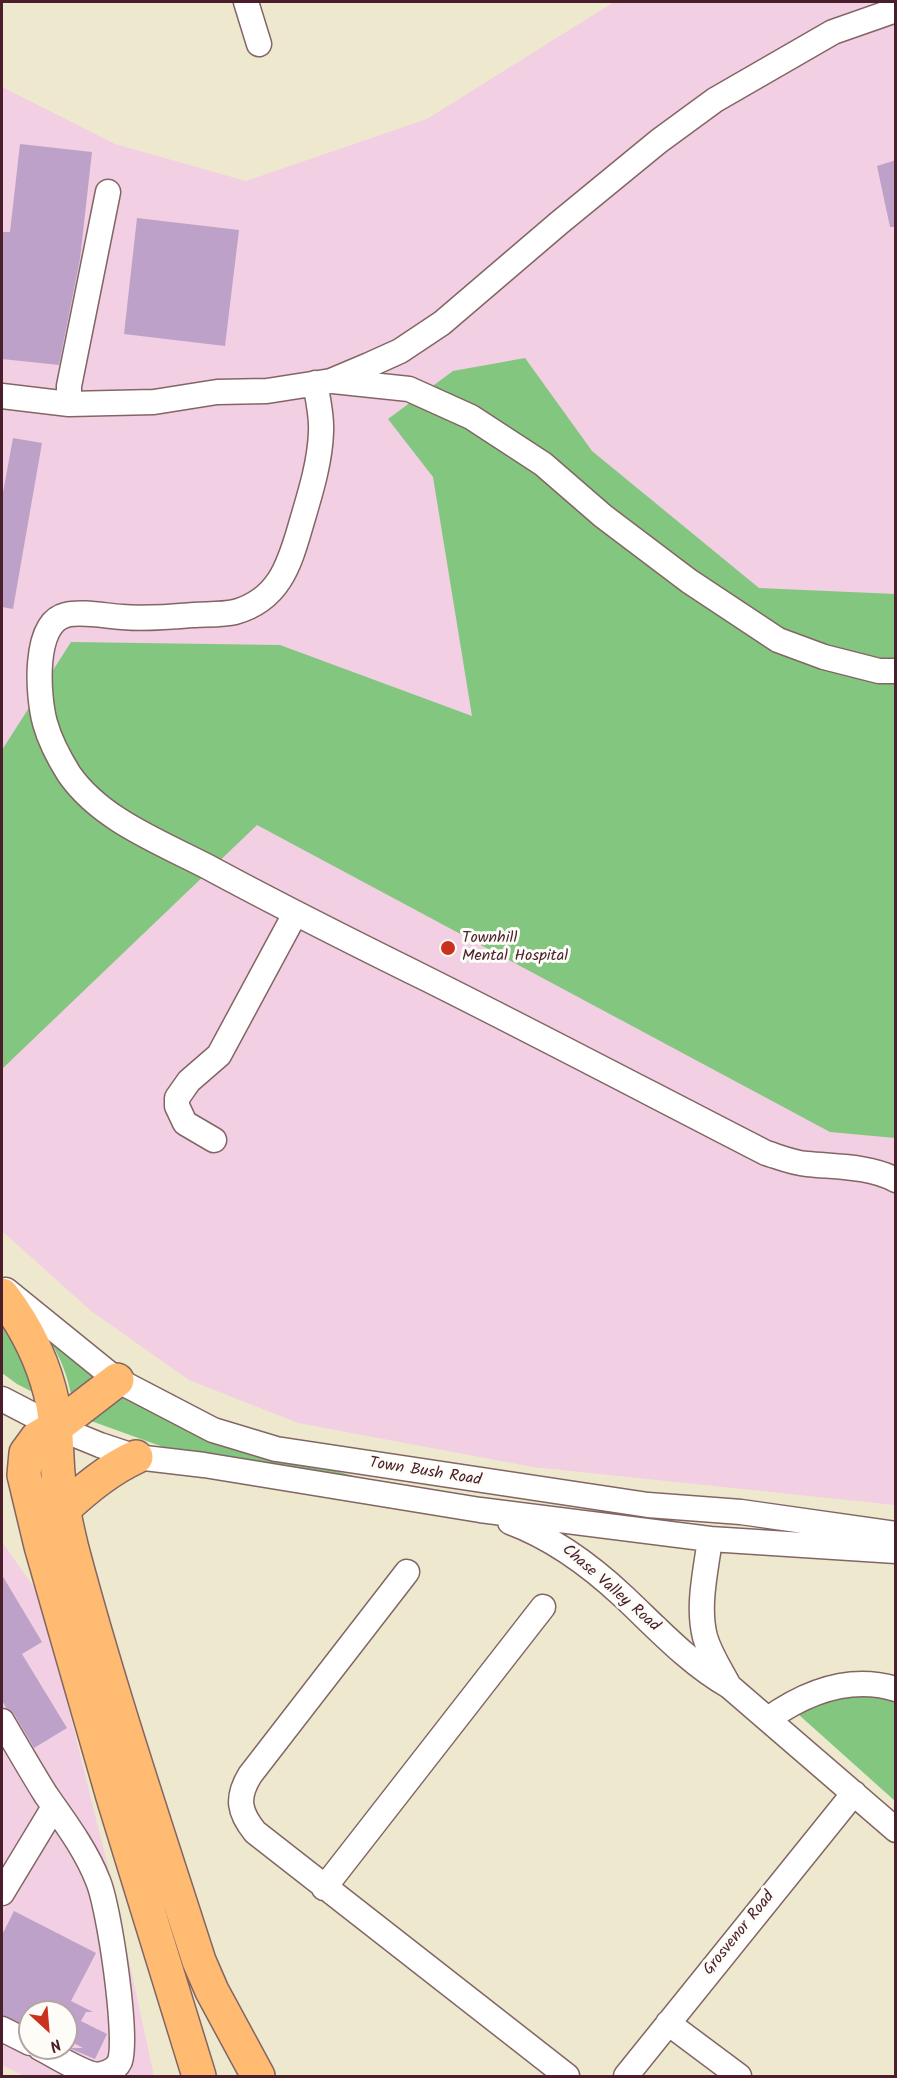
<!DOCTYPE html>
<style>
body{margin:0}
#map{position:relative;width:897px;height:2078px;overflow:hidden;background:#eee9ce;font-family:Kalam,sans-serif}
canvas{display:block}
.frame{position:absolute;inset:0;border:3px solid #4a1f2b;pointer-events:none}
.north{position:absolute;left:18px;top:2000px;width:60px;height:60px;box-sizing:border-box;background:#fdfcf7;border:2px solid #b5a4a5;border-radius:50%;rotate:154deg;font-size:16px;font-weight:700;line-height:24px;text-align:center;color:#4a1f2b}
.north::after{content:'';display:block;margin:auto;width:21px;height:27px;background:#c8321e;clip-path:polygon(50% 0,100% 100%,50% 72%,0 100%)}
</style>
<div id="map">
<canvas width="897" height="2078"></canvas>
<div class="frame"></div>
<div class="north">N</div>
</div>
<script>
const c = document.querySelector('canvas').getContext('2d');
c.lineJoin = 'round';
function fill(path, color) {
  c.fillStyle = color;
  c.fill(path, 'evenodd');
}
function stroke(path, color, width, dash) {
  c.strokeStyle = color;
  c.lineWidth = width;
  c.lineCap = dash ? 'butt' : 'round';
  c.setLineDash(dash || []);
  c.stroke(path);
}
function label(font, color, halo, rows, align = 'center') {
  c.font = font + ' Kalam,sans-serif';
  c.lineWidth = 6;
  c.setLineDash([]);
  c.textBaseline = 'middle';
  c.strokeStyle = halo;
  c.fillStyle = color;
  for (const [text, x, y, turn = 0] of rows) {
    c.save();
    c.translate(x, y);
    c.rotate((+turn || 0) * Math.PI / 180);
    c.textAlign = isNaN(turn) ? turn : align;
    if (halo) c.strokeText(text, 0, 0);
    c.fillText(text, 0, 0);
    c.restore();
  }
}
const built = new Path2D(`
 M614,2H895V1505L533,1467L298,1423L189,1380L91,1311L2,1231V87L115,144L246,181L427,119Z
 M2,1542L41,1597L114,1891L154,2076H24L2,2065ZM30,2012H66V2048H30Z`);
const green = new Path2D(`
 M525,358L592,451L759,588L895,594V1138L830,1132L257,825L2,1069V750L71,642L280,645L472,716L433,477L388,419L453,371Z
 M2,1299L50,1401L17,1384L2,1373Z
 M33,1315L103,1374L72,1400C66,1363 53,1345 33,1315Z
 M116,1389L307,1463L372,1481L209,1458L166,1448L80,1417Z
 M860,1693L895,1696V1801L798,1714L818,1700Z`);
const building = new Path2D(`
 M20,144L92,152L80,259L59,365L2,359V232H10Z
 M896,160V227H890L877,166Z
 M137,218L239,230L225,346L124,334Z
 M13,438L42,443L13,609L2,607V498Z
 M2,1575L42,1642L22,1654L67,1728L34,1748L14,1714L6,1708L2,1700Z
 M14,1911L96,1953L71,2001L93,2012H86L81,2021L107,2034L95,2059L69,2048H83L66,2039V2012H30L25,2025L2,2015V1935Z`);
const minor = new Path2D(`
 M246,2L259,44
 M333,381L409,389L471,417L543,464L603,516L689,581L778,640L824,657L879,671H896
 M315,383C318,399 322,416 321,432C320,464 309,497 300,528C289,566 278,600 235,612C222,615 206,614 193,615C169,617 146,619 122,617C106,616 81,611 66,615C32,623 38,698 45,723C50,741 59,758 69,774C101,820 160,842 208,867C280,906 354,943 427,979C541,1036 653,1095 766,1153C779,1157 793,1163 807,1164C837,1167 869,1166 896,1180
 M2,396L69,404L154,402L217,392L267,391L331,381L369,365L400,351L442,323L559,223L659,141L715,100L833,32L896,10
 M69,404V386L108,192
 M214,1140L185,1123L177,1106V1098L189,1081L219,1055L295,914
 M6,1290L117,1380L213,1430L276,1449L648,1505L741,1512L896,1534
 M2,1399L56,1427L100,1445L136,1457L204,1465L480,1510L710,1539L896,1551
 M510,1522C553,1538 591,1566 624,1597C658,1629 689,1663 729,1686L896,1830
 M710,1539C706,1570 697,1606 705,1637C710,1654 720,1669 728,1684
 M407,1572L250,1775C236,1798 239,1812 255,1832L567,2076
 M768,1719C806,1692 850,1675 896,1689
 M2,1721C16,1745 31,1771 46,1795C65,1822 86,1850 98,1881C109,1907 128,2035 120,2061C117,2068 110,2072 102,2074C89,2078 54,2055 40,2048
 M324,1888L543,1607
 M2,1893L54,1807
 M668,2023L739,2076
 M2,2029L30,2043
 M626,2076L854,1793`);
const highway = new Path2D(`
 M2,1295C27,1328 45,1364 53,1405C57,1428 56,1450 58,1473C60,1499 66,1524 72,1549C109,1688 155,1824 199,1961L212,1991L258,2076
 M117,1380L56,1427L37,1438L26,1453L24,1475L41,1546L113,1797L199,2076
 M63,1510C86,1488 108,1470 136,1457`);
const markers = [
 [448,948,8,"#c8321e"]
];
const poiNames = [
 ["Townhill",462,939],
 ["Mental Hospital",462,957]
];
const streetNames = [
 ["Town Bush Road",425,1473,9],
 ["Chase Valley Road",610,1589,41],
 ["Grosvenor Road",740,1934,-51]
];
fill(built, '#f2cfe2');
fill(green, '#82c680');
fill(building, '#bda1c8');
stroke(minor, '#836664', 27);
stroke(highway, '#836664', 36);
stroke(minor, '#fff', 24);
stroke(highway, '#ffbb71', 33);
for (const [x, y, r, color] of markers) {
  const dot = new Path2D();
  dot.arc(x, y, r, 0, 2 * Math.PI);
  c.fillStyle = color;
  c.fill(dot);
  stroke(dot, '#fdfcf7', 2);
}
label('16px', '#4a1f2b', '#fdfcf7', poiNames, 'left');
label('16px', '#4a1f2b', '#fdfcf7', streetNames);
</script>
